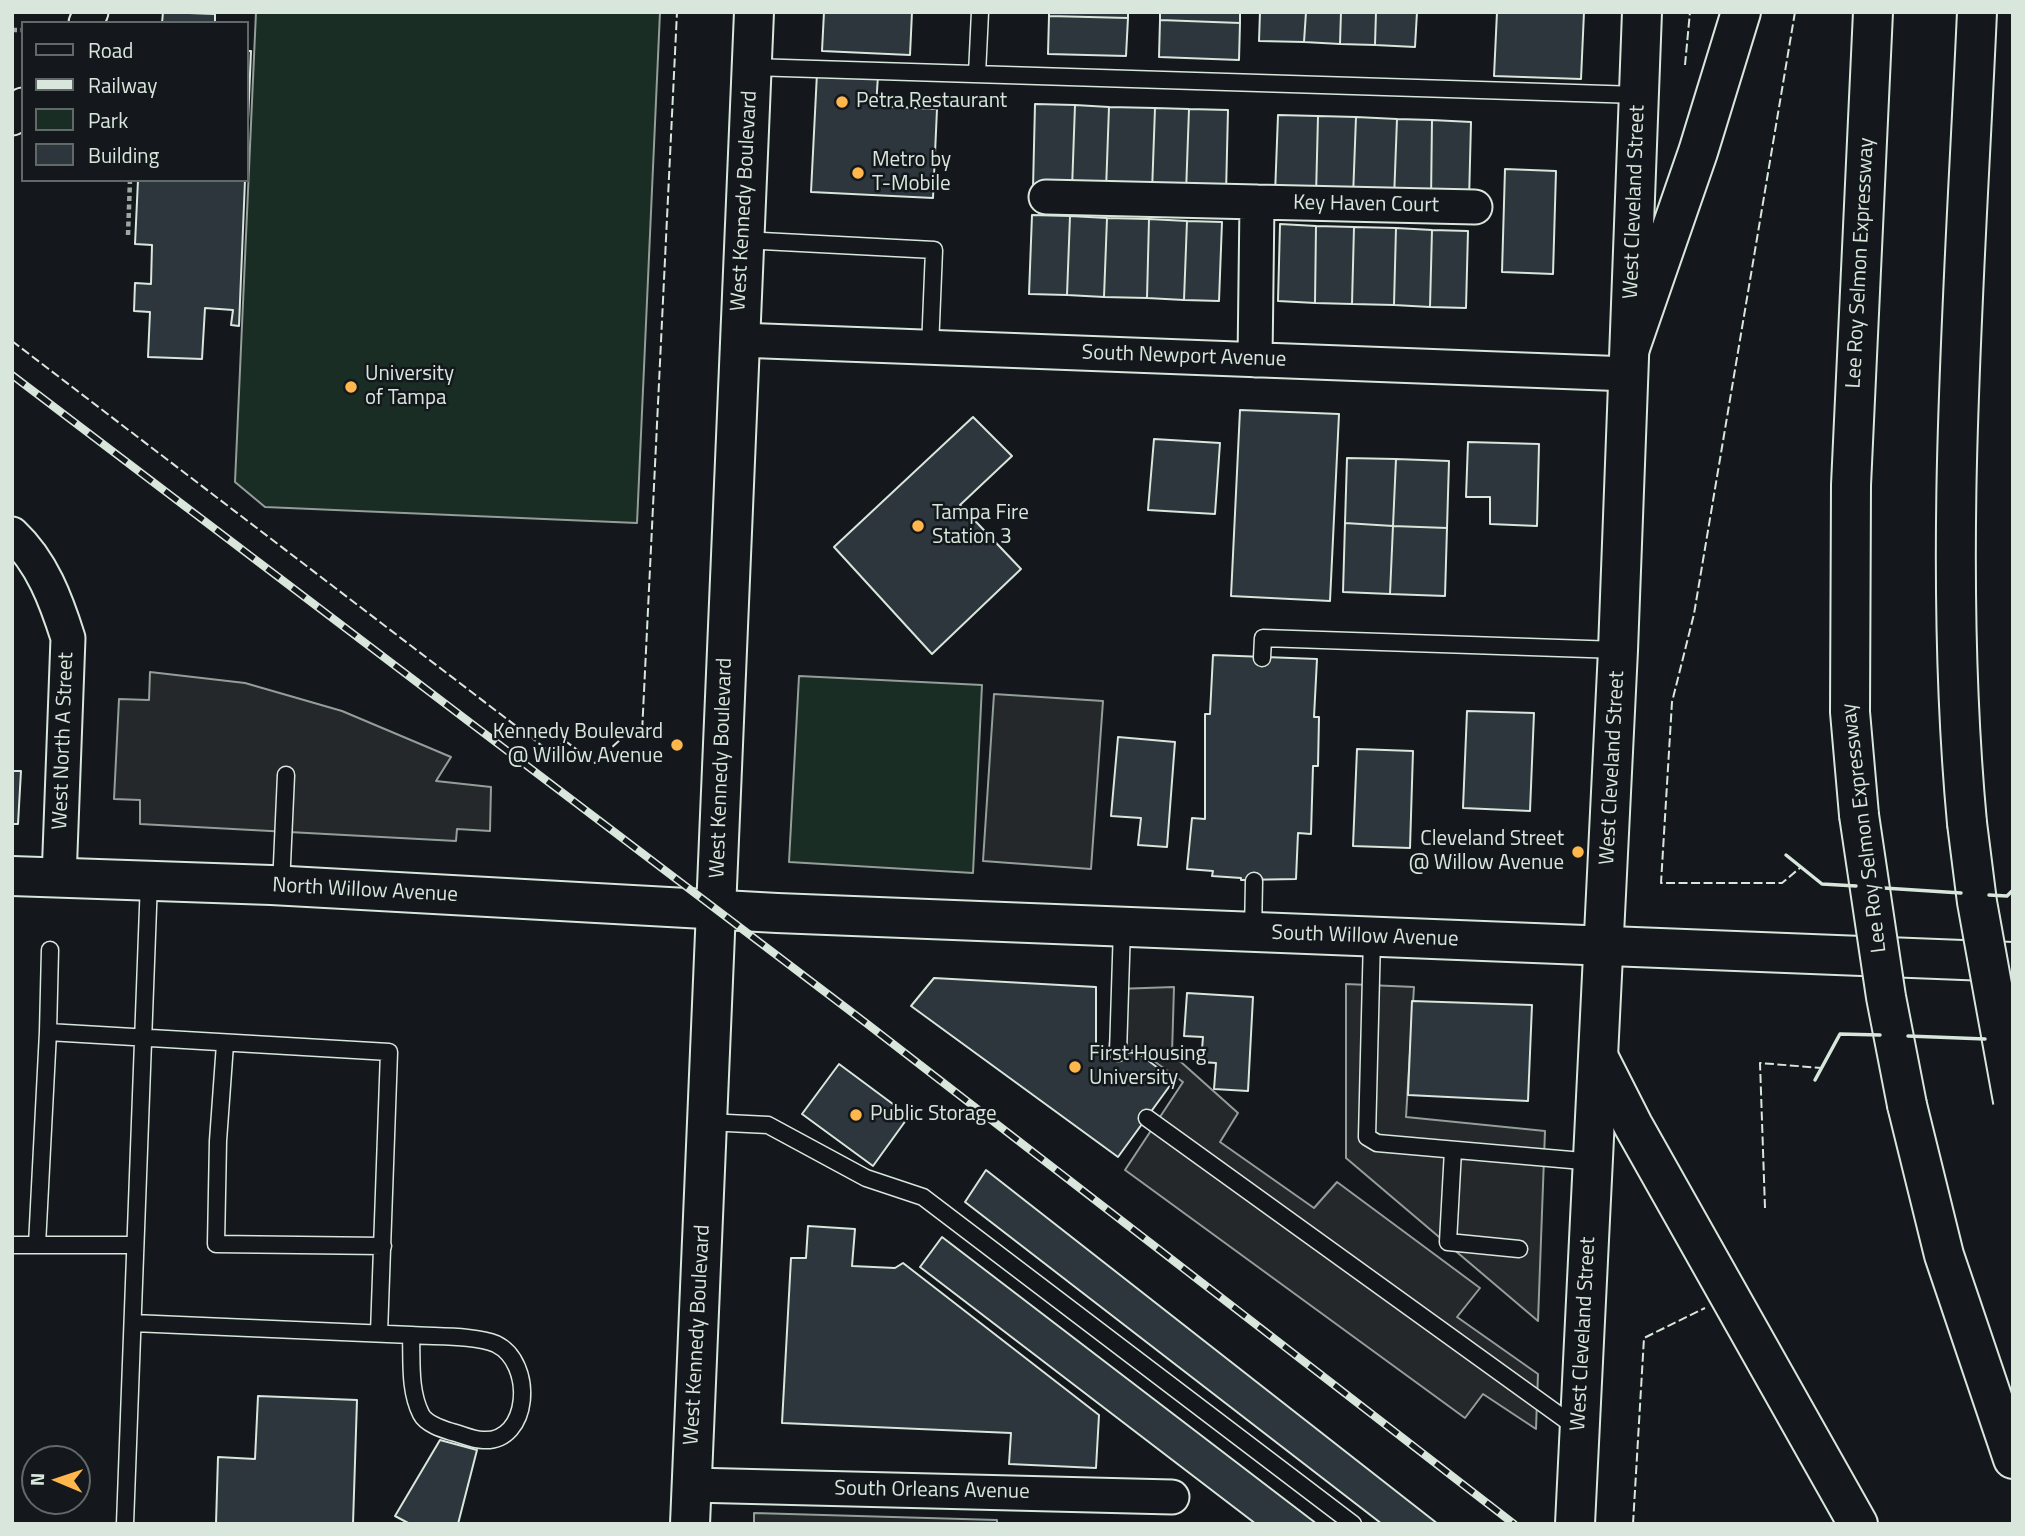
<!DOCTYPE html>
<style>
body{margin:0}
#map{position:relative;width:2025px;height:1536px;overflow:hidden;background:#14181c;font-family:"Titillium Web",sans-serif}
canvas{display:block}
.frame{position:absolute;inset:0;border:14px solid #d8e6dc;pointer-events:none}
.legend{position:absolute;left:21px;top:21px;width:228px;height:161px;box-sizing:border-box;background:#14181c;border:2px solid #626a69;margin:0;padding:9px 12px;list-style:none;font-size:21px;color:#d8e6dc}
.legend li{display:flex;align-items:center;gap:14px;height:35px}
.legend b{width:35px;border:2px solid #626a69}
.north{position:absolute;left:21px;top:1445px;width:70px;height:70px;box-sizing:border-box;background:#14181c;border:2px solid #626a69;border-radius:50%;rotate:272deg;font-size:19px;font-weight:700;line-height:28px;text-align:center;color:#d8e6dc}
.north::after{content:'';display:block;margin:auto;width:24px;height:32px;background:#ffb74d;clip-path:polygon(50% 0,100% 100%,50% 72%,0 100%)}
</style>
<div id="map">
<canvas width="2025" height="1536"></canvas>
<div class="frame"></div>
<ul class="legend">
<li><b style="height:9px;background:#14181c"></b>Road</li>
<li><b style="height:9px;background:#d8e6dc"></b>Railway</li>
<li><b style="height:19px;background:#1a2d24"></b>Park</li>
<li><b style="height:19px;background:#2c363c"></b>Building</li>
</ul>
<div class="north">N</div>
</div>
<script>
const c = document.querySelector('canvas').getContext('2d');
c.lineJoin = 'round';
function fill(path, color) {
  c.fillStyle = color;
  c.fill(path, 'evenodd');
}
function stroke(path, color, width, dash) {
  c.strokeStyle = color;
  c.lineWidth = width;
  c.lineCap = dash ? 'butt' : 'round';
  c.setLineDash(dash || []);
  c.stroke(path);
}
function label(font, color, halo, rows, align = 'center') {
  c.font = font + ' "Titillium Web",sans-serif';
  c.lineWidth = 5;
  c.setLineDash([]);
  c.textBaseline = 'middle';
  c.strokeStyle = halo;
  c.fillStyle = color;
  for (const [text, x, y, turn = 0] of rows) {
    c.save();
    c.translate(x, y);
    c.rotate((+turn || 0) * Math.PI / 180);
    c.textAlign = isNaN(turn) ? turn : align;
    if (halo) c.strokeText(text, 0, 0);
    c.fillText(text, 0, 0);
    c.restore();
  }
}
const green = new Path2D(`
 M256,12H660L637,523L265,507L235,482Z
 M799,676L982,685L973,873L789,862Z`);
const parking = new Path2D(`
 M150,672L245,683L342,711L451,757L436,781L491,787L490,831L457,829L456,841L140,824V800L114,799L119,699L149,700Z
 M994,694L1103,701L1091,869L983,861Z
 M1346,984L1414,987L1406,1117L1545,1131L1538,1321L1346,1158Z
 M1174,987L1172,1054L1238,1113L1220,1142L1314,1208L1337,1182L1480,1288L1457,1317L1538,1374L1536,1429L1483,1394L1465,1418L1125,1170L1183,1082L1140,1051L1109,1049L1116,989Z
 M754,1513L997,1520V1524H754Z`);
const building = new Path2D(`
 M163,12L215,14V23H162Z
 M824,12H912L910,55L822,51Z
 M1049,12H1128V18L1049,16Z
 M1160,12H1240V23L1160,20Z
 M1260,12H1306L1304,42L1259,41Z
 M1306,12H1341L1340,44L1304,42Z
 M1341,12H1376L1375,45L1340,44Z
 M1376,12H1417L1415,47L1375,45Z
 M1497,12H1584L1581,79L1494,76Z
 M1049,16L1128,18L1126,56L1048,54Z
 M1160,20L1240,23L1239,60L1159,57Z
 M247,51H251L247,144Z
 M817,73L878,76L876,106L937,109L933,198L811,192Z
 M1035,104L1075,105L1072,189L1033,188Z
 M1075,105L1109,107L1106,190L1072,189Z
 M1109,107L1155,108L1152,192L1106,190Z
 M1155,108L1189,109L1186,193L1152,192Z
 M1189,109L1228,110L1226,194L1186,193Z
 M1278,115L1318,116L1316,196L1275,194Z
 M1318,116L1356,117L1353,197L1316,196Z
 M1356,117L1397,119L1394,199L1353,197Z
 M1397,119L1432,120L1431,200L1394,199Z
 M1432,120L1471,122L1469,201L1431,200Z
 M1505,169L1556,171L1553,274L1502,272Z
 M138,180H245L239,326L231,325L233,310L205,308L202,359L148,357L150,312L134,311L135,283L151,284L152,245L135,244Z
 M1032,215L1070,216L1067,295L1029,294Z
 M1070,216L1107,218L1104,297L1067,295Z
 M1107,218L1149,219L1147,298L1104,297Z
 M1149,219L1187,221L1184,300L1147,298Z
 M1187,221L1222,222L1219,301L1184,300Z
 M1280,224L1316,226L1315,303L1278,301Z
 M1316,226L1354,227L1352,304L1315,303Z
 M1354,227L1396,228L1394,305L1352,304Z
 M1396,228L1432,230L1430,307L1394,305Z
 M1432,230L1468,231L1466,308L1430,307Z
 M1240,410L1339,414L1330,601L1231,596Z
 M973,417L1012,456L960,505L1021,569L932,654L834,547Z
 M1154,439L1220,443L1215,514L1148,510Z
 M1468,442L1539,444L1537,526L1490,524V497H1466Z
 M1347,458L1396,459L1393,526L1345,523Z
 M1396,459L1449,461L1447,528L1393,526Z
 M1345,523L1393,526L1390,594L1343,592Z
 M1393,526L1447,528L1445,596L1390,594Z
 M1213,655L1317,659L1314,717H1319L1318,766H1313L1311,834L1298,833L1296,879L1241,880V878L1212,876L1213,871L1187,869L1192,818L1205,819V714H1210Z
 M1467,711L1534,713L1530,811L1463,808Z
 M1118,737L1175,742L1167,847L1138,845L1141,818L1111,816Z
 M1357,749L1413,751L1410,848L1353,846Z
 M12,771H21L18,824H12Z
 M934,978L1096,987V1051L1138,1053L1174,1080L1118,1157L911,1006Z
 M1187,993L1253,997L1248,1091L1214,1089L1216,1063L1201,1062L1203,1037L1184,1036Z
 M1412,1001L1532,1005L1528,1101L1408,1095Z
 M839,1064L909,1116L873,1166L802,1114Z
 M986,1170L1438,1524H1382L965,1202Z
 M808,1226L855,1229L852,1266L895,1268L903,1263L1099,1415L1096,1468L1009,1464L1011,1433L782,1423L791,1258H806Z
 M942,1237L1317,1524H1256L920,1267Z
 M258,1396L357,1400L353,1524H216L218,1457L255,1459Z
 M440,1440L477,1450L458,1524H410L395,1516Z`);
const path = new Path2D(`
 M12,30H23
 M128,235L130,180`);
const service = new Path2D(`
 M752,67L1638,95
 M977,74L980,12
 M743,240L934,250L930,348
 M1262,658L1263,638L1618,650
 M281,886L286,775
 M1253,933L1254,881
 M1372,937L1367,1137L1377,1143L1594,1162
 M48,1032L50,950
 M225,1044L218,1141L216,1244L383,1246
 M1118,1053L1122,927
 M1147,1118L1577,1428
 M707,1122L768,1125L866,1178L923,1197L1353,1524
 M1453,1150L1448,1242L1519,1249
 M12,1245H135
 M37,1245L48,1032L389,1052L379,1333
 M133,1323L411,1335
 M411,1335C434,1337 475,1335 496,1344C535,1363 530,1443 483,1440C473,1440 461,1434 452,1432C442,1429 426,1424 421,1414C409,1390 412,1361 411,1335Z
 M125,1524L149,881`);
const minor = new Path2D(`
 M86,23L91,12
 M12,118L23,105
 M1046,197L1257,202L1255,360
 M1257,202L1475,207
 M739,340L1629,374
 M12,534C42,562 56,600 68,638L59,879
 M692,1485L1172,1497`);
const tertiary = new Path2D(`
 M12,876L271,885L777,913L2013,962`);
const secondary = new Path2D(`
 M1575,1524L1618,650L1642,12`);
const primary = new Path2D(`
 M690,1524L754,12`);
const motorway = new Path2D(`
 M1630,348L1698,152L1741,12
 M1859,815L1850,712L1851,485L1873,12
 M1967,823C1942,553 1965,282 1977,12
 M1599,1058L1633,1125L1858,1524
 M1907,1105L1944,1255L2013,1459`);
const rail = new Path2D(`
 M12,375L866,1023L1514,1524`);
const motorwayBridge = new Path2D(`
 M1859,815L1886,997L1907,1105
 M1967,823L1977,902L2013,1101`);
const fence = new Path2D(`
 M1795,12L1694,614L1672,702L1661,883H1782L1801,867
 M1685,65L1690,12
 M12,341L554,755L564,740L595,763L623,737L642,733L677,12
 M1765,1208L1760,1063L1822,1068
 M1633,1524L1644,1338L1705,1308`);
const wall = new Path2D(`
 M1786,855L1822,884L1856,886
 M1884,888L1961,893
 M1989,895L2007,896L2013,890
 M1908,1036L1985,1039
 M1815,1080L1840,1034L1880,1035`);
const markers = [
 [842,102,7,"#ffb74d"],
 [858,173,7,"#ffb74d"],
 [351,387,7,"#ffb74d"],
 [918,526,7,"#ffb74d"],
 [677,745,7,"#ffb74d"],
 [1578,852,7,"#ffb74d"],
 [1075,1067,7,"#ffb74d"],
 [856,1115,7,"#ffb74d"]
];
const poiNames = [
 ["Petra Restaurant",856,102],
 ["Metro by",872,161],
 ["T-Mobile",872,185],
 ["University",365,375],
 ["of Tampa",365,399],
 ["Tampa Fire",932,514],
 ["Station 3",932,538],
 ["Kennedy Boulevard",663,733,"right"],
 ["@ Willow Avenue",663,757,"right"],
 ["Cleveland Street",1564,840,"right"],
 ["@ Willow Avenue",1564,864,"right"],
 ["First Housing",1089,1055],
 ["University",1089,1079],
 ["Public Storage",870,1115]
];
const streetNames = [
 ["West Kennedy Boulevard",745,201,-87],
 ["West Cleveland Street",1635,202,-88],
 ["Key Haven Court",1366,205,1],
 ["Lee Roy Selmon Expressway",1861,263,-87],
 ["South Newport Avenue",1184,357,2],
 ["West North A Street",64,741,-88],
 ["West Kennedy Boulevard",722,768,-88],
 ["West Cleveland Street",1613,768,-87],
 ["Lee Roy Selmon Expressway",1865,828,-97],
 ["North Willow Avenue",365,891,3],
 ["South Willow Avenue",1365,937,2],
 ["West Cleveland Street",1584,1334,-87],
 ["West Kennedy Boulevard",698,1335,-87],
 ["South Orleans Avenue",932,1491,1]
];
fill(green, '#1a2d24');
stroke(green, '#939e99', 2);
fill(parking, '#24282b');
stroke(parking, '#939e99', 2);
fill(building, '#2c363c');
stroke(building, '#d8e6dc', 2);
stroke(service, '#d8e6dc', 19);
stroke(minor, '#d8e6dc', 37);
stroke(tertiary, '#d8e6dc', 42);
stroke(secondary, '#d8e6dc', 42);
stroke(primary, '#d8e6dc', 42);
stroke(motorway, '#d8e6dc', 42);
stroke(path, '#9da8a2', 4.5, [5, 3.5]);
stroke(service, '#14181c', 16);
stroke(minor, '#14181c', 33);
stroke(tertiary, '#14181c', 38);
stroke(secondary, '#14181c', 38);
stroke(primary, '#14181c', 38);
stroke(motorway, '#14181c', 38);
stroke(rail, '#d8e6dc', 8);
stroke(rail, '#14181c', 5, [16]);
stroke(motorwayBridge, '#d8e6dc', 42, []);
stroke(motorwayBridge, '#14181c', 38);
stroke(fence, '#d8e6dc', 2, [9, 3.5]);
stroke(wall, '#d8e6dc', 3.5);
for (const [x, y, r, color] of markers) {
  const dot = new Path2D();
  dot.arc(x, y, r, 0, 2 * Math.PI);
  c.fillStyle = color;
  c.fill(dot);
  stroke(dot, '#14181c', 2.5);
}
label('21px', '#d8e6dc', '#14181c', poiNames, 'left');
label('21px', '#d8e6dc', '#14181c', streetNames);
</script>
